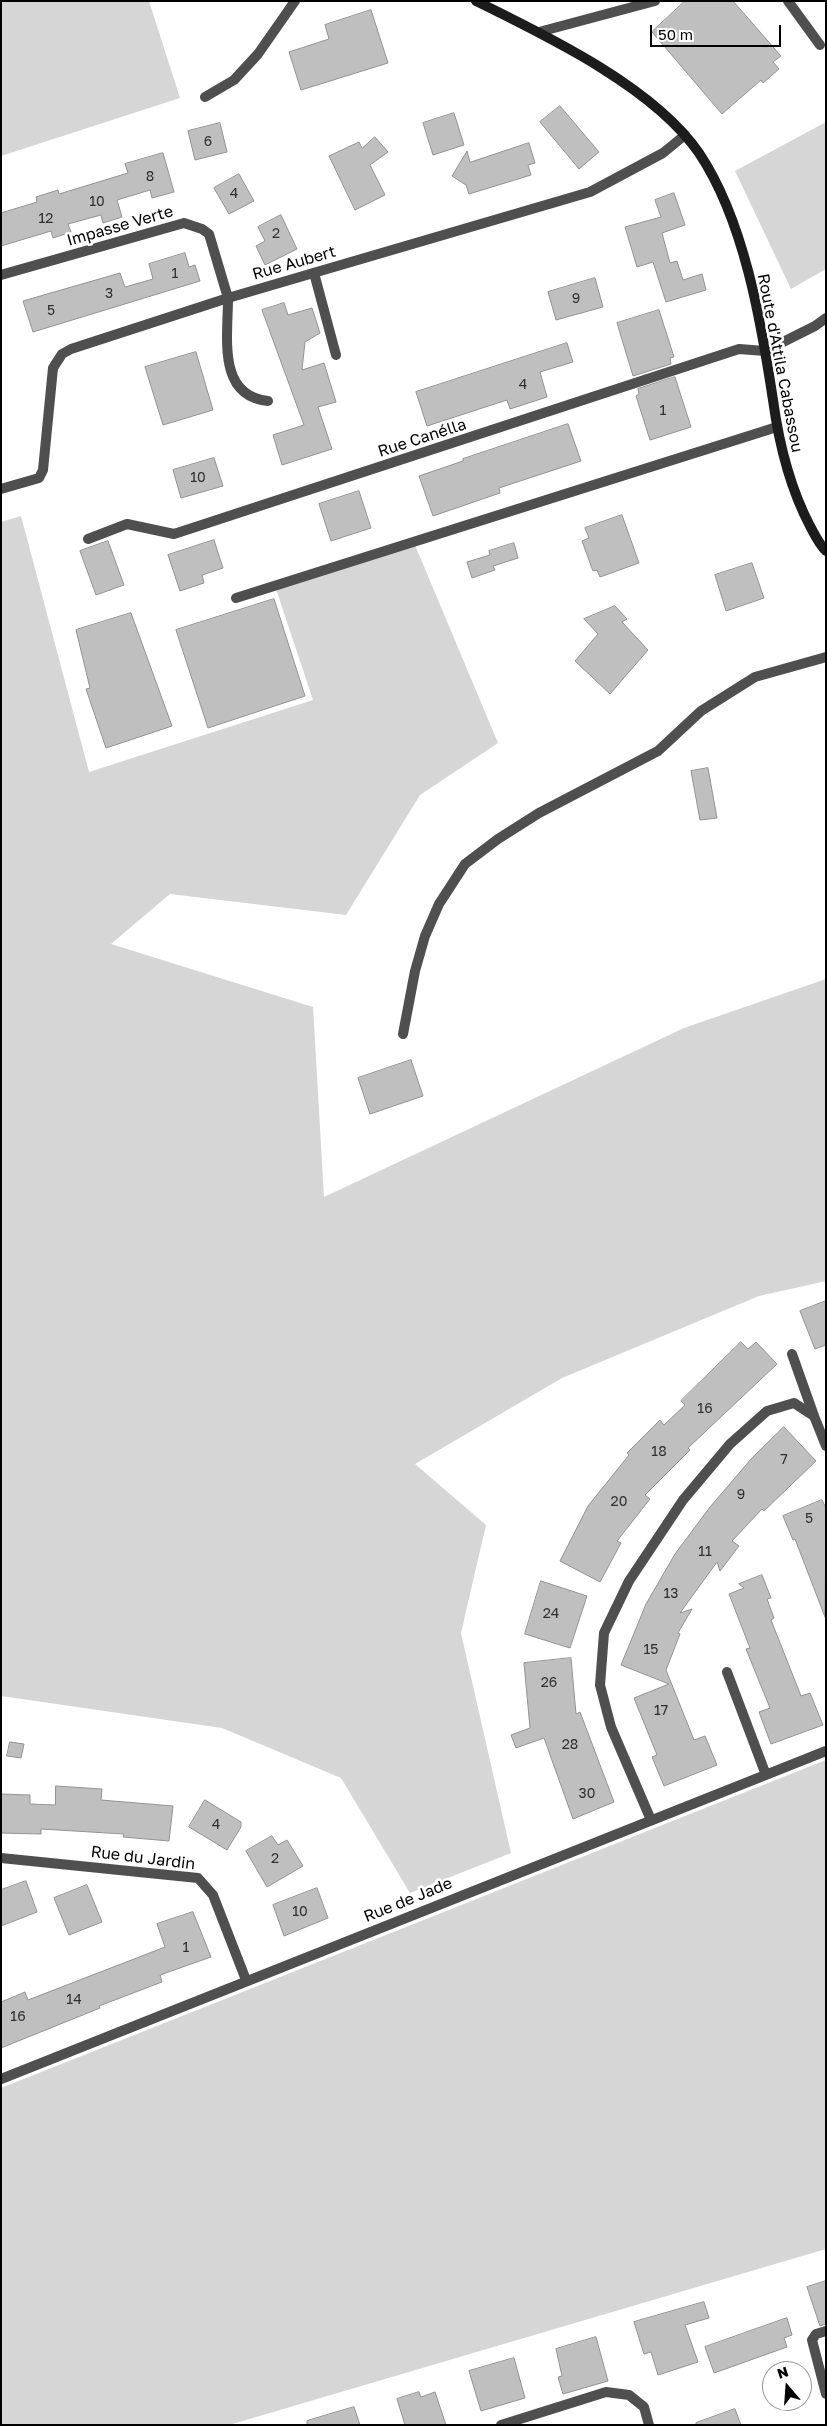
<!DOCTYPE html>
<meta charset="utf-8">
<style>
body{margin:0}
#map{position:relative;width:827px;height:2426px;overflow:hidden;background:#fff;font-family:"Golos Text",sans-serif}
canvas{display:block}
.frame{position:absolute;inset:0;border:2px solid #000;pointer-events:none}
.north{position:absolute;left:762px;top:2361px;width:50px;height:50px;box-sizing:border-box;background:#fff;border:1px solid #999;border-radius:50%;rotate:342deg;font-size:14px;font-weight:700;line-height:20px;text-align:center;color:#000}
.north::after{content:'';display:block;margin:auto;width:18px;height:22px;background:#000;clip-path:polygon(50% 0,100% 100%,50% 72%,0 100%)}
.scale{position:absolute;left:650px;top:25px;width:131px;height:22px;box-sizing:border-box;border:2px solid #000;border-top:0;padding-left:6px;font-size:15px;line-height:18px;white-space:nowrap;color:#000;-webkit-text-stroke:4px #fff;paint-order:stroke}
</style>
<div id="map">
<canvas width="827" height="2426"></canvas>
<div class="frame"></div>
<div class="north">N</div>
<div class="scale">50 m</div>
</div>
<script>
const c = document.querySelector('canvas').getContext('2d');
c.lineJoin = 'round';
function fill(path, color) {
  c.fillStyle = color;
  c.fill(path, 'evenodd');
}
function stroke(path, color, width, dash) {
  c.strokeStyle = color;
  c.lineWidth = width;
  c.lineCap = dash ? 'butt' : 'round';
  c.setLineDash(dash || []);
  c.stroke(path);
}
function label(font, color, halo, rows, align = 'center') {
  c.font = font + ' "Golos Text",sans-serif';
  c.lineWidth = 5;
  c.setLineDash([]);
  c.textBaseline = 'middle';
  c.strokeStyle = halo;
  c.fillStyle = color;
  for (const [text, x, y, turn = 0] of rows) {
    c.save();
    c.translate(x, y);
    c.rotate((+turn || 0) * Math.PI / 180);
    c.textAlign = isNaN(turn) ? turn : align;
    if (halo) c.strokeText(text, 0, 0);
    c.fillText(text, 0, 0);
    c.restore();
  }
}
const green = new Path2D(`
 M1,1H149L180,98L1,156Z
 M826,122V269L791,289L735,171Z
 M21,516L89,772L313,700L275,586L415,545L498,743L420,795L346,915L170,894L111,944L313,1007L324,1197L684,1028L826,979V1281L759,1296L562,1378L415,1464L486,1525L461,1633L511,1853L410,1893L341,1778L222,1728L1,1696V522Z
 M826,1760V2249L229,2425H1V2088Z`);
const building = new Path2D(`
 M685,1H733L781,56L773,62L779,69L763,83L761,80L722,114L652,32Z
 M371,10L388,63L301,90L289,52L329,39L325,25Z
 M560,106L599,152L579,169L540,122Z
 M454,113L464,145L433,155L423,123Z
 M220,123L227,152L195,160L188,131Z
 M375,137L388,152L370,165L385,195L355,210L329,156L359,142L362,148Z
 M529,143L535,163L528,165L531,175L469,194L466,185L452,176L467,151L470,162Z
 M163,153L174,192L152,198L150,190L117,200L122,217L103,223L101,215L68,224L71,232L53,238L51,231L1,246V213L37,202L36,197L58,190L59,194L128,173L125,164Z
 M239,174L254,201L229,214L214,188Z
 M674,193L685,225L662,233L670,263L677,261L683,280L702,274L706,290L666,302L653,262L637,267L625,227L661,217L655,200Z
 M281,215L297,249L265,265L256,246L265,241L258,227Z
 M185,253L189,267L195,265L200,281L33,332L23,301L120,273L125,287L153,279L149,264Z
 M595,278L603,307L556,320L548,292Z
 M284,303L288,315L312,308L320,333L305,342L302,370L324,363L336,402L318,407L332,449L282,465L273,435L304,425L262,310Z
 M659,310L674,357L670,358L671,364L633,376L617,323Z
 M567,343L573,362L540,372L547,397L510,409L507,400L427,426L416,392Z
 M196,352L213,410L163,425L145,367Z
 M675,377L691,427L650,440L636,396L639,394L638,389Z
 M568,424L581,461L499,488L500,493L433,516L419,476L463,461V459Z
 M214,458L223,486L181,498L173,470Z
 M359,491L371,528L331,541L319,504Z
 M622,515L639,563L600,577L597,570L593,571L582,541L589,538L585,528Z
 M214,540L223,568L202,575L204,583L180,591L168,555Z
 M108,541L124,585L96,595L80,551Z
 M514,543L518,558L493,566L495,570L472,578L467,562L490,555L489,551Z
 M752,563L764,598L726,611L715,575Z
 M274,599L305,696L208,728L176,630Z
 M615,606L627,619L622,622L648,650L610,694L575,661L598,634L584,619Z
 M131,613L172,726L106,748L86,689L90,688L76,630Z
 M708,768L717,818L700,820L691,771Z
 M411,1060L423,1096L370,1114L358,1078Z
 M826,1301V1345L815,1349L800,1311Z
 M741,1342L748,1349L756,1342L777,1364L688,1448L690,1450L645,1495L650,1499L617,1541L621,1543L600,1582L560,1561L588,1506L629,1455L627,1453L660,1420L664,1425L685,1405L681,1401Z
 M784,1427L816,1461L764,1511L762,1509L732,1541L739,1546L720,1571L717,1562L680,1613L692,1609L678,1633L680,1634L666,1670L694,1740L705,1736L717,1765L664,1786L652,1757L657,1755L634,1698L669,1684L621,1665L646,1604L675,1554L710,1507L752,1458Z
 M822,1500L826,1508L825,1617L795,1539L793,1540L783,1516Z
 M762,1575L771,1598L767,1599L774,1618L771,1620L801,1696L810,1693L823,1725L771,1744L759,1712L770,1708L746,1649L750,1648L729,1594L744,1588L739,1584Z
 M541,1581L587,1596L570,1648L525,1634Z
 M571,1658L576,1714L580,1712L614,1802L573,1819L544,1738L516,1748L511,1735L530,1728L524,1663Z
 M10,1742L24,1744L21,1758L7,1756Z
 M56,1786L102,1789L101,1800L173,1806L169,1841L123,1837L124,1834L41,1829V1834L1,1833V1794L30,1795V1804L55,1805Z
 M205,1800L241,1822V1827L227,1850L189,1827Z
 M272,1836L278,1845L287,1840L303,1866L267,1887L246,1851Z
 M26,1881L37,1912L1,1926V1890Z
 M87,1885L102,1922L69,1935L54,1898Z
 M317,1888L328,1918L284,1936L273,1905Z
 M193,1912L211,1957L160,1975L162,1982L99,2006L100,2008L1,2048V2002L25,1992L28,2000L165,1947L157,1924Z
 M826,2281V2324L820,2326L807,2287Z
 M704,2302L709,2318L685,2325L698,2362L658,2375L651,2352L644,2354L634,2322Z
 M787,2318L792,2335L784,2338L787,2347L714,2373L705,2347Z
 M596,2337L608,2381L563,2394L558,2377L562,2376L556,2349Z
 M514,2358L525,2398L481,2411L469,2371Z
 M419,2392L421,2397L435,2392L446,2425H405L397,2399Z
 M354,2407L360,2425H307V2421Z
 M735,2409L741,2425H696V2423Z`);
const lane = new Path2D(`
 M205,97L234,80L258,54L295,1
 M314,273L336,355
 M228,298C228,337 217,396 268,401`);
const street = new Path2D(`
 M788,1L820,45
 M539,32L655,1
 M1,275L184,223L202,229L209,234L228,298
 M1,489L39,478L43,470L53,368L62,354L71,349L228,298L590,192L663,153L685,135
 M88,539L127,524L174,534L739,349L765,351L815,326L826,318
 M236,598L777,427
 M403,1034L415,971L425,936L439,904L465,864L498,839L539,813L658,751L701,711L755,677L826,657
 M792,1354L814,1416
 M727,1672L766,1775
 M651,1820L611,1727L600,1685L604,1633L629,1581L683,1500L730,1444L767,1411L794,1403L814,1416L826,1446
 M1,1858L198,1878L213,1895L246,1980
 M1,2079L826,1751
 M826,2331L816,2334L812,2340L826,2394
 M501,2425L606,2392L629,2395L644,2407L649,2425`);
const secondary = new Path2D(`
 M476,1C547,36 654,87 699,153C744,220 761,321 773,400C779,444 789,486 810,526C815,535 819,544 826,551`);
const numberNames = [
 ["6",208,142],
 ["8",150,177],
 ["4",234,194],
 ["10",97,202],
 ["12",46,219],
 ["2",276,234],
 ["1",175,274],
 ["3",109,294],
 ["9",576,299],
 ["5",51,311],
 ["4",523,385],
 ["1",663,411],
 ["10",198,478],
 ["16",705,1409],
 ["18",659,1452],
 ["7",784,1460],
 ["9",741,1495],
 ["20",619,1502],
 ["5",809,1519],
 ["11",705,1552],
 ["13",671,1594],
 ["24",551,1614],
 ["15",651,1650],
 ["26",549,1683],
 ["17",661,1711],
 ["28",570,1745],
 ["30",587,1794],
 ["4",216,1825],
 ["2",275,1859],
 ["10",300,1912],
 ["1",186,1948],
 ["14",74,2000],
 ["16",18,2017]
];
const streetNames = [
 ["Impasse Verte",120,226,-16],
 ["Rue Aubert",294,263,-16],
 ["Route d'Attila Cabassou",780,363,79],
 ["Rue Canélla",422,438,-18],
 ["Rue du Jardin",143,1858,7],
 ["Rue de Jade",408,1900,-22]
];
fill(green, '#d6d6d6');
fill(building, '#bfbfbf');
stroke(building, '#939393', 1);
stroke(lane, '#4f4f4f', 10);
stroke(street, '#4f4f4f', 10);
stroke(secondary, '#1c1c1c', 10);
label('14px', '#303030', null, numberNames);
label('16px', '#000', '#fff', streetNames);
</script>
